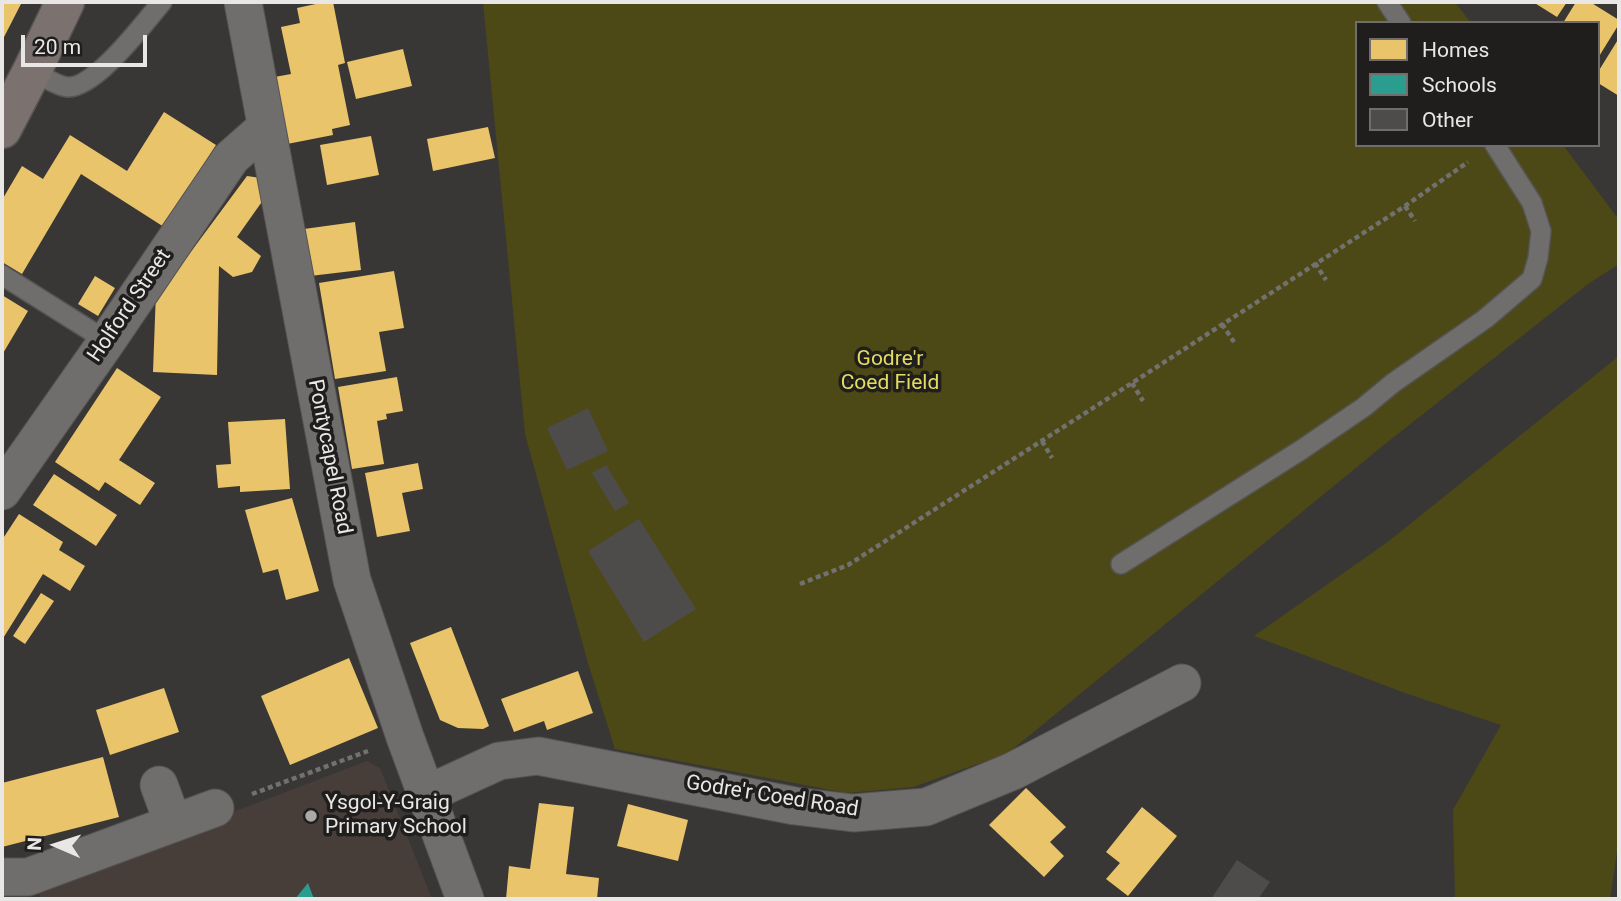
<!DOCTYPE html>
<style>
body{margin:0}
#map{position:relative;width:1621px;height:901px;overflow:hidden;background:#393735;font-family:Roboto,sans-serif}
canvas{display:block}
.frame{position:absolute;inset:0;border:4px solid #e9e7e6;pointer-events:none}
.legend{position:absolute;left:1355px;top:21px;width:245px;height:126px;box-sizing:border-box;background:#201e1d;border:2px solid #706e6d;margin:0;padding:9px 12px;list-style:none;font-size:21px;color:#e9e7e6}
.legend li{display:flex;align-items:center;gap:14px;height:35px}
.legend b{width:35px;border:2px solid #706e6d}
.north{position:absolute;left:21px;top:810px;width:70px;height:70px;-webkit-text-stroke:5px #201e1d;paint-order:stroke;rotate:273deg;font-size:19px;font-weight:700;line-height:28px;text-align:center;color:#e9e7e6}
.north::after{content:'';display:block;margin:auto;width:24px;height:32px;background:#e9e7e6;clip-path:polygon(50% 0,100% 100%,50% 72%,0 100%)}
.scale{position:absolute;left:21px;top:35px;width:126px;height:32px;box-sizing:border-box;border:4px solid #e9e7e6;border-top:0;padding-left:9px;font-size:21px;line-height:24px;white-space:nowrap;color:#e9e7e6;-webkit-text-stroke:5px #201e1d;paint-order:stroke}
</style>
<div id="map">
<canvas width="1621" height="901"></canvas>
<div class="frame"></div>
<ul class="legend">
<li><b style="height:19px;background:#e9c46a"></b>Homes</li>
<li><b style="height:19px;background:#2a9d8f"></b>Schools</li>
<li><b style="height:19px;background:#4e4c4b"></b>Other</li>
</ul>
<div class="north">N</div>
<div class="scale">20 m</div>
</div>
<script>
const c = document.querySelector('canvas').getContext('2d');
c.lineJoin = 'round';
function fill(path, color) {
  c.fillStyle = color;
  c.fill(path, 'evenodd');
}
function stroke(path, color, width, dash) {
  c.strokeStyle = color;
  c.lineWidth = width;
  c.lineCap = dash ? 'butt' : 'round';
  c.setLineDash(dash || []);
  c.stroke(path);
}
function label(font, color, halo, rows, align = 'center') {
  c.font = font + ' Roboto,sans-serif';
  c.lineWidth = 7;
  c.setLineDash([]);
  c.textBaseline = 'middle';
  c.strokeStyle = halo;
  c.fillStyle = color;
  for (const [text, x, y, turn = 0] of rows) {
    c.save();
    c.translate(x, y);
    c.rotate((+turn || 0) * Math.PI / 180);
    c.textAlign = isNaN(turn) ? turn : align;
    if (halo) c.strokeText(text, 0, 0);
    c.fillText(text, 0, 0);
    c.restore();
  }
}
const built = new Path2D(`
 M367,761L380,768L432,899H41L37,887Z`);
const green = new Path2D(`
 M483,2H1455L1471,23H1357V145H1563L1619,220V264L1588,284L1385,444L1008,753L913,787L847,793L615,749L588,663L525,434Z
 M1619,356V838L1610,899H1455L1453,810L1501,725L1405,693L1254,636L1389,541Z`);
const homes = new Path2D(`
 M2,2H22L2,41Z
 M325,2H333L345,63L338,65L350,125L332,129L333,135L282,145L269,78L291,74L281,27L300,23L297,8Z
 M1533,2H1567L1557,17Z
 M1576,2H1590L1619,20V24L1598,58V23H1563Z
 M1619,38V96L1598,83V72Z
 M403,49L412,86L356,99L347,62Z
 M164,112L216,145L164,227L81,174L22,274L2,262V200L22,166L43,179L70,135L127,171Z
 M488,127L495,158L433,171L427,139Z
 M371,136L379,175L327,185L320,145Z
 M247,176L261,178L266,196L237,237L261,256L252,272L233,277L219,266L217,375L153,372L156,291L187,257Z
 M355,222L361,270L310,276L304,229Z
 M394,271L404,328L379,332L386,371L335,379L319,283Z
 M95,276L115,288L98,316L78,304Z
 M2,295L28,311L2,355Z
 M117,368L161,397L119,460L155,483L140,505L105,482L99,491L55,462Z
 M397,377L403,411L386,414L387,419L377,421L384,464L352,469L338,387Z
 M285,419L290,489L240,492V486L218,488L216,465L231,464L228,422Z
 M418,463L423,489L402,493L410,531L377,537L365,473Z
 M54,474L117,515L96,546L33,505Z
 M292,498L319,591L286,600L278,569L263,573L245,510Z
 M19,514L63,542L59,550L85,566L70,591L43,574L2,640V540Z
 M41,593L54,601L25,644L13,636Z
 M451,627L489,726L483,729L458,728L440,720L410,643Z
 M349,658L378,728L290,765L261,696Z
 M578,671L593,713L547,730L544,721L514,732L501,699Z
 M164,688L179,732L110,755L96,710Z
 M103,757L119,817L2,847V783Z
 M1026,788L1066,827L1050,842L1064,856L1044,877L989,825Z
 M539,803L574,807L566,874L599,878L597,899H506L509,866L530,869Z
 M628,804L688,820L678,861L617,846Z
 M1142,807L1177,836L1128,896L1106,879L1120,863L1106,852Z`);
const schools = new Path2D(`
 M308,883L314,899H295Z`);
const building = new Path2D(`
 M588,408L608,451L567,470L547,428Z
 M606,465L629,503L615,511L592,473Z
 M639,519L696,609L644,642L588,551Z
 M1237,860L1270,882L1258,899H1211Z`);
const path = new Path2D(`
 M1405,206L1415,221
 M1315,263L1326,280
 M1222,324L1234,342
 M1132,383L1143,401
 M1042,441L1052,458
 M800,584L848,565L1132,383L1405,206L1468,162
 M252,794L368,751`);
const lane = new Path2D(`
 M1387,2L1401,23
 M32,71C43,76 56,86 67,87C95,89 144,23 162,2
 M2,275L107,341
 M1121,564L1301,450L1364,407L1393,383L1485,319L1532,279L1538,258L1541,231L1532,203L1495,145`);
const street = new Path2D(`
 M243,2L352,580L405,737L465,899
 M2,491L107,341L231,158L265,128
 M159,785L173,823
 M427,794L499,761L538,756L795,806L853,813L926,807L1013,771L1182,683
 M2,877H28L215,808`);
const primary = new Path2D(`
 M2,129L32,71L65,2`);
const markers = [
 [311,816,7,"#aba9a8"]
];
const streetNames = [
 ["Holford Street",130,306,-56],
 ["Pontycapel Road",329,457,79],
 ["Godre'r Coed Road",772,797,9]
];
const parkNames = [
 ["Godre'r",890,360],
 ["Coed Field",890,384]
];
const poiNames = [
 ["Ysgol-Y-Graig",325,804],
 ["Primary School",325,828]
];
fill(built, '#473e3a');
fill(green, '#4c4916');
fill(homes, '#e9c46a');
fill(schools, '#2a9d8f');
fill(building, '#4e4c4b');
stroke(lane, '#555452', 22);
stroke(street, '#555452', 39);
stroke(primary, '#555452', 41);
stroke(path, '#727170', 4.5, [5, 3.5]);
stroke(lane, '#706e6c', 19);
stroke(street, '#706e6c', 37);
stroke(primary, '#7b7270', 38);
for (const [x, y, r, color] of markers) {
  const dot = new Path2D();
  dot.arc(x, y, r, 0, 2 * Math.PI);
  c.fillStyle = color;
  c.fill(dot);
  stroke(dot, '#201e1d', 2.5);
}
label('21px', '#e9e7e6', '#201e1d', streetNames);
label('21px', '#e3dc5f', '#201e1d', parkNames);
label('21px', '#e9e7e6', '#201e1d', poiNames, 'left');
</script>
